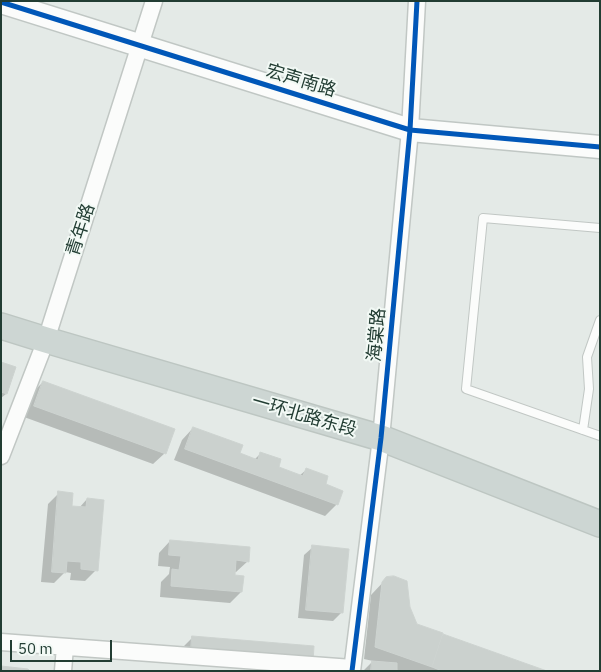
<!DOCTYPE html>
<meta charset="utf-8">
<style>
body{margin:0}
#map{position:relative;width:601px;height:672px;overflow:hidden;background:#e4eae7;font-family:"IBM Plex Sans",sans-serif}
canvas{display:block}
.frame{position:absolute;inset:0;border:2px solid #223d33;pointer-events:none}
.scale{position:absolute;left:10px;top:640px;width:102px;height:22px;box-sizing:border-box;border:2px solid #223d33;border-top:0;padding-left:6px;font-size:15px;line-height:18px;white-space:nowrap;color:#223d33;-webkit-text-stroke:4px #f2f9f5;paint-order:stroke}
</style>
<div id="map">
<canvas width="601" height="672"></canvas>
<div class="frame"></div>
<div class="scale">50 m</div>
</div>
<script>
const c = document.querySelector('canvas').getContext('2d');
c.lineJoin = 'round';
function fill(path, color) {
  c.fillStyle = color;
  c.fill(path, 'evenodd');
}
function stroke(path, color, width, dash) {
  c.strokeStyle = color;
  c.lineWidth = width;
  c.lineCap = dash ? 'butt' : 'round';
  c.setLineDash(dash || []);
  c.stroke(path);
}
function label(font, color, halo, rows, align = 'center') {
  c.font = font + ' "IBM Plex Sans","Noto Sans SC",sans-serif';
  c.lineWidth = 4;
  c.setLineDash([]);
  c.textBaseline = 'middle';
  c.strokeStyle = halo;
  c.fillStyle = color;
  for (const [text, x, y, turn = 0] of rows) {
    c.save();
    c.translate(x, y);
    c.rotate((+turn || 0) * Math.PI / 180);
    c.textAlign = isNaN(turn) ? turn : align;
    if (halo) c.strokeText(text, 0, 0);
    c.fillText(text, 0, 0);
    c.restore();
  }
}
const shadow = new Path2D(`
 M1,364L6,394L1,398Z
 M43,382L165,453L153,464L24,417L32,393Z
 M193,428L238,454L254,460L261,453L277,468L299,476L306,470L324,485L337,504L325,516L174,460L182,440Z
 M59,493L71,507L79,508L87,499L96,570L85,581L70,580L71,573L65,572L54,583L41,582L48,504Z
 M170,541L248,561L236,572H234L241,592L230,603L160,597L161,582L169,574L170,567L158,566L159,553Z
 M313,547L342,612L333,621L298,618L304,555Z
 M387,578L409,607L416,625L441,635L544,671H399L396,669L395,671H363L373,661L364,659L371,595Z
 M193,637L313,647L183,660L184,646Z`);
const building = new Path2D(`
 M1,362L16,367L7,394L1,392Z
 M43,381L175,429L166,454L34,406Z
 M193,427L243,445L240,453L258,460L260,452L281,459L279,467L303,476L306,468L328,476L326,484L343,491L338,505L185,449Z
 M58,491L73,493L72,506L86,507L87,498L104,500L98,571L81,569V562L67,561L66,573L52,572Z
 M170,540L250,547L249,562L236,560L235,575L244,576L242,592L171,586L172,569L179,570L181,556L169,555Z
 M312,545L349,549L343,613L306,610Z
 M394,576L407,581L410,607L417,624L443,633L432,667L375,647L382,582L386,577Z
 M443,634L547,671H442L432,667Z
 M192,636L314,646L313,662L191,652Z
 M372,661L397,663V671H371Z
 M1,666L28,669L30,671H1Z`);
const lane = new Path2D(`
 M600,228L483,218L466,389L600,436
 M583,430L589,389L587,357L600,320`);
const street = new Path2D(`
 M1,456L46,340L154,1
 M1,642L352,668
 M63,671L65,647
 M352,671L381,438L410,130L417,1`);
const secondary = new Path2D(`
 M1,2L410,130L600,147`);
const primary = new Path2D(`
 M1,326L46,340L381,438L600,524`);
const cycleway = new Path2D(`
 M1,2L410,130L600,147
 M352,671L381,438L410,130L417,1`);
const streetNames = [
 ["宏声南路",301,81,17],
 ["青年路",81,230,-72],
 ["海棠路",377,335,-85],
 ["一环北路东段",304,416,16]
];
fill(shadow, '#0003');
fill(building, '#cbd1ce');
stroke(building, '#cdd3d0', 1);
stroke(lane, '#c1c7c4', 10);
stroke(street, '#c1c7c4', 19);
stroke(secondary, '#c0c7c4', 25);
stroke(primary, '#bdc6c2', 28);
stroke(lane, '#fbfcfb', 8);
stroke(street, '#fbfcfb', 16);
stroke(secondary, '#fbfcfb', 22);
stroke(primary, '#cdd6d3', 25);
stroke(cycleway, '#0057b8', 5);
label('18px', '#223d33', '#f2f9f5', streetNames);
</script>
